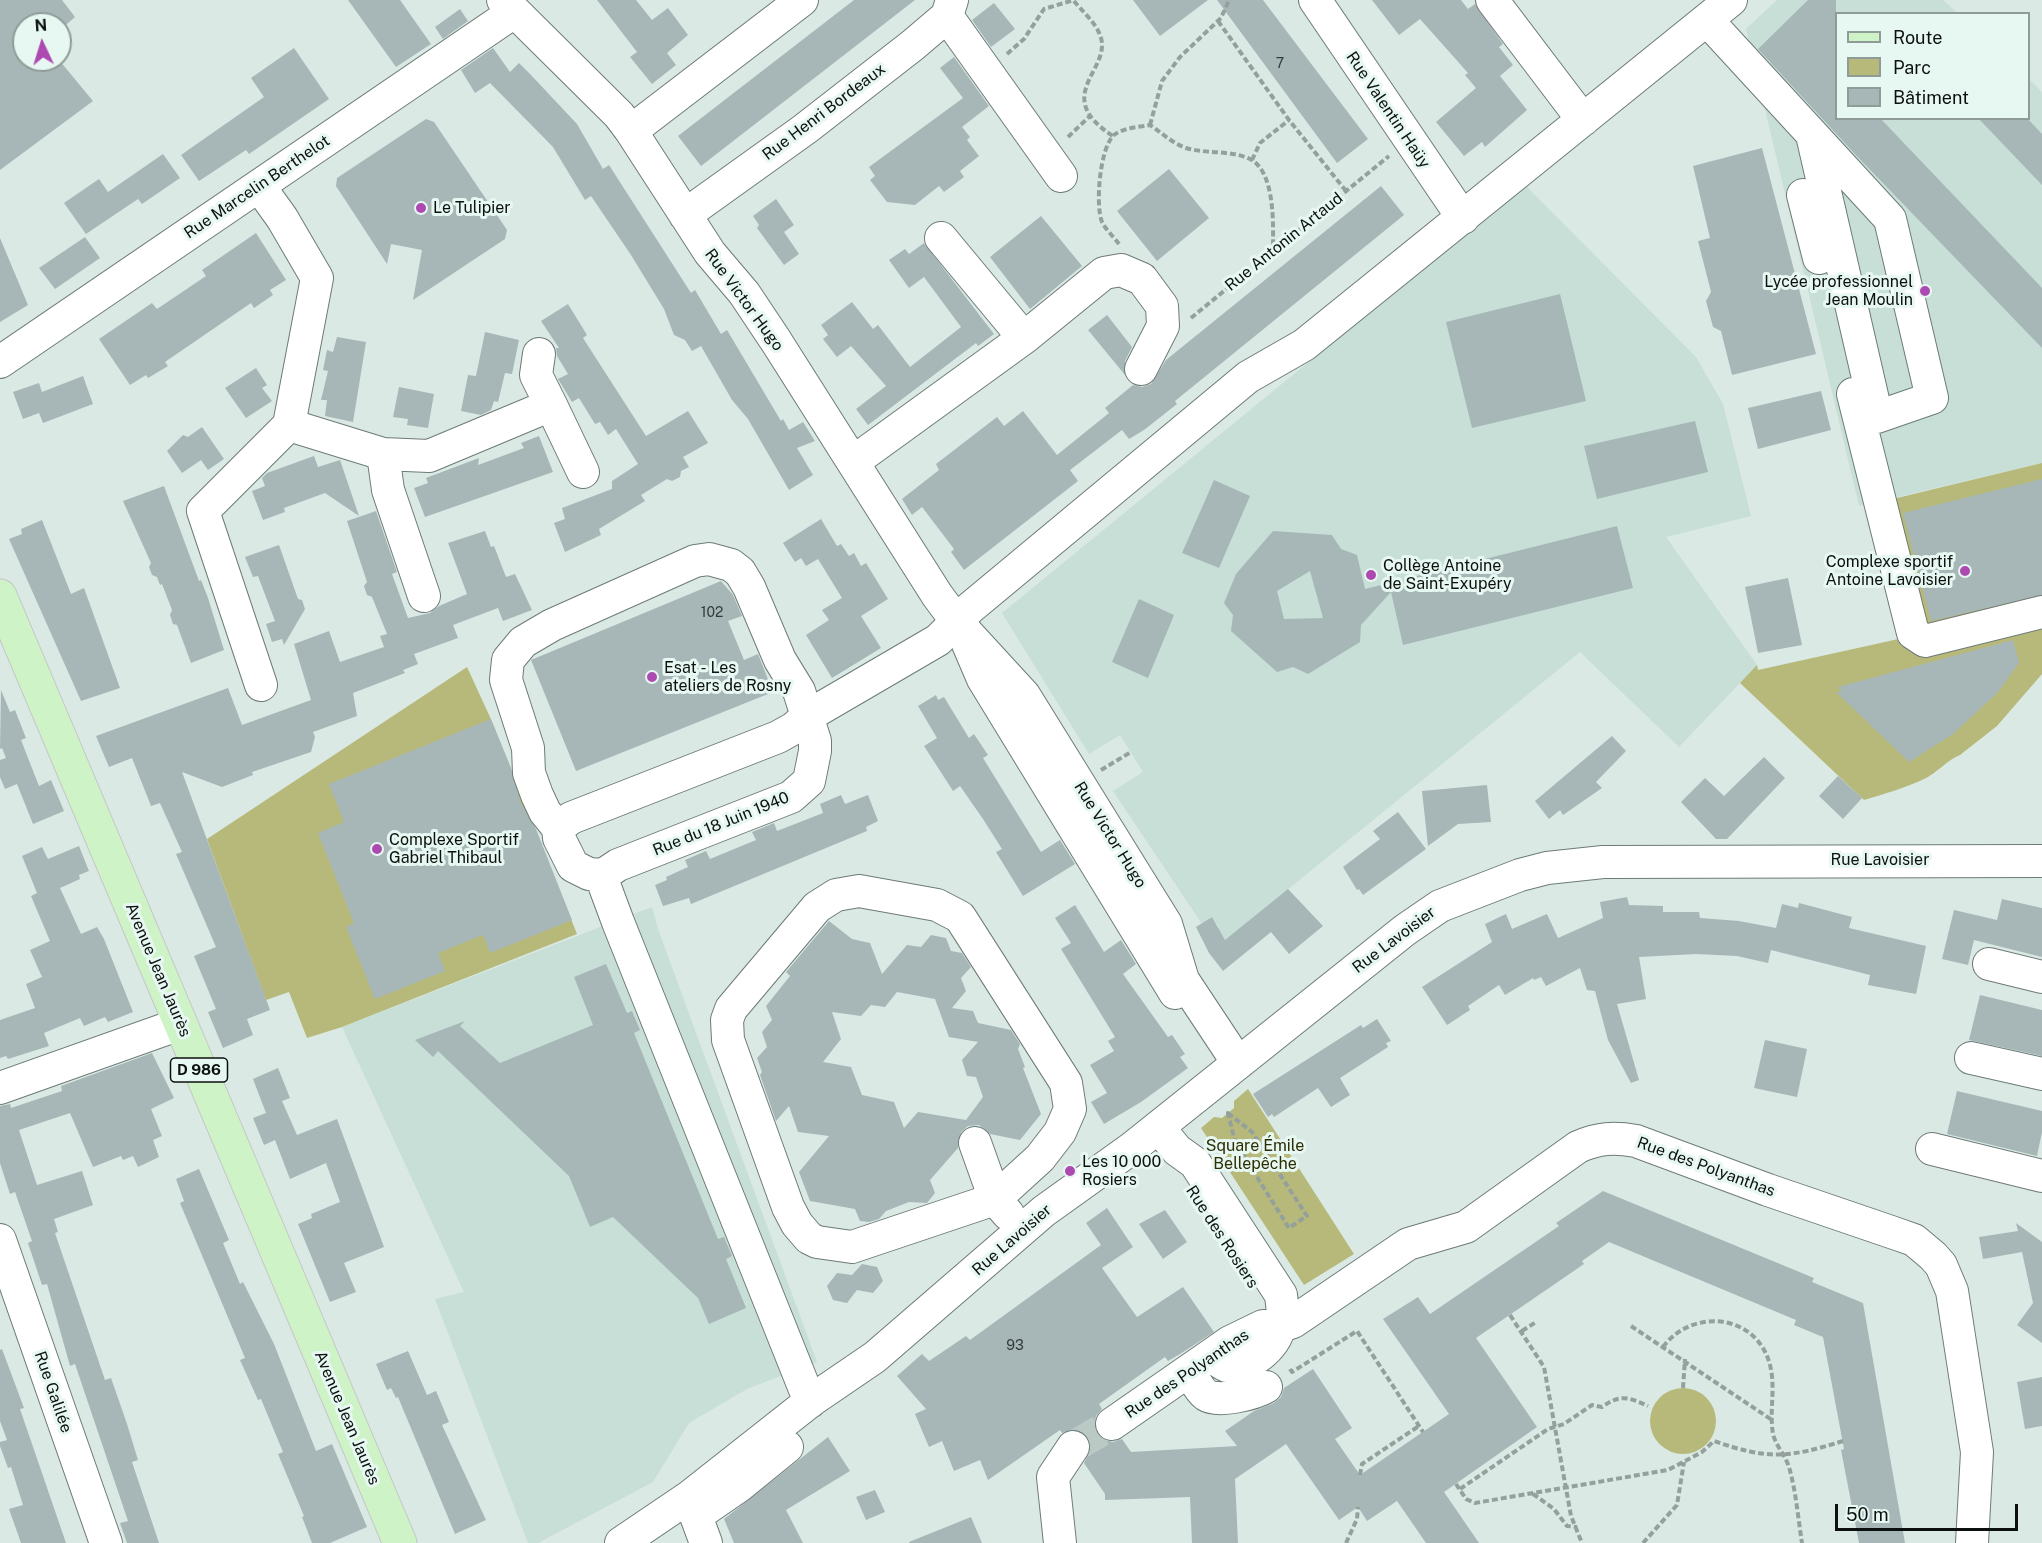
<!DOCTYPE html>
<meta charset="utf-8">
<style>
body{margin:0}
#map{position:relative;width:2042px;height:1543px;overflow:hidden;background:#dae9e4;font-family:"Public Sans",sans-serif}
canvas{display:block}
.legend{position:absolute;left:1835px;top:12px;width:195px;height:108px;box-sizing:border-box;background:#e7f7f1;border:2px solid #8f9b97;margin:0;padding:8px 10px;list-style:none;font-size:18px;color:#0c110f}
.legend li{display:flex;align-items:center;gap:12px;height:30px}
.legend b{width:30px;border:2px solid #8f9b97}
.north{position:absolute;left:12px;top:12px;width:60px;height:60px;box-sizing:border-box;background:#e7f7f1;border:2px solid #8f9b97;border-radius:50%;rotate:356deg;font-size:16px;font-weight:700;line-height:24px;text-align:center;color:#0c110f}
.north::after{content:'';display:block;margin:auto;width:21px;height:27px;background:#ad4ab1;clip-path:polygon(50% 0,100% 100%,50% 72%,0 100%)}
.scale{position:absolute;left:1835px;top:1504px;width:183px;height:27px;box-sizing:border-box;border:3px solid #0c110f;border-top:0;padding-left:8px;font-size:18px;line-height:21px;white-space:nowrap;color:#0c110f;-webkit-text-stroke:4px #e7f7f1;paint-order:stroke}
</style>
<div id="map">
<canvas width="2042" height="1543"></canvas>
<ul class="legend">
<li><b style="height:8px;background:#cdf3c7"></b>Route</li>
<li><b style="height:16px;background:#b7b97a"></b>Parc</li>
<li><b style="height:16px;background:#a7b7b8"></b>Bâtiment</li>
</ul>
<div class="north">N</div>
<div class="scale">50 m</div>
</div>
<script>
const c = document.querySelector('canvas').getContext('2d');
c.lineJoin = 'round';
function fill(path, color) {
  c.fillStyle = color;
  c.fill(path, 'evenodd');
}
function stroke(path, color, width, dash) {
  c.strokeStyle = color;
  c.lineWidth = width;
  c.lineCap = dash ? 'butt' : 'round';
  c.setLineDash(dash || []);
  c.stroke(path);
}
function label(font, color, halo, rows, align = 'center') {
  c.font = font + ' "Public Sans",sans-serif';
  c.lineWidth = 6;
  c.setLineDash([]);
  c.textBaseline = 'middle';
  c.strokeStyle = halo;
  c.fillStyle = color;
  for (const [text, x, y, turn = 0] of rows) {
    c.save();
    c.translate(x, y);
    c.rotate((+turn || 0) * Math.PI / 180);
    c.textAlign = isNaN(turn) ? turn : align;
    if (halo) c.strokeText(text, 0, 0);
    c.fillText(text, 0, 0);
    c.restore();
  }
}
const built = new Path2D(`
 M1777,0H1943L1957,13L1836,14V118H2028L2029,79L2042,92V463L1859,506L1746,29Z
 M1525,185L1696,357L1723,404L1751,516L1666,537L1757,665L1679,747L1580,652L1212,951L1202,939L1219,928L1212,917L1202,924L1113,791L1143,772L1120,735L1089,754L1002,613Z
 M652,907L659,932L817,1362L747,1389L689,1423L653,1482L538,1543H528L435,1299L464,1292L342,1027Z`);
const green = new Path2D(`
 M2042,463V674L1997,726L1960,755C1947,760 1937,773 1924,779C1905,788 1884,794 1864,800L1740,683L1757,665L1758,670L1903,638L1872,504Z
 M467,667L490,717L577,934L342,1027L307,1038L289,992L266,1000L207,839Z
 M1248,1089L1354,1254L1304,1285L1201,1128L1214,1117L1222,1118L1234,1108V1101Z
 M1650 1421a33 33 0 1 1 66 0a33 33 0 1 1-66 0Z`);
const building = new Path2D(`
 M0,0H62L75,17L60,30V24H24V60H59L93,101L0,170Z
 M348,0H400L431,44L396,67Z
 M597,0H636L652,20L668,8L688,35L667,53L676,65L652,84L630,57L637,52Z
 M854,0H915L701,166L678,136Z
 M1133,0H1208L1160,36Z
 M1217,0H1263L1368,139L1337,163Z
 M1372,0H1461L1468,9L1475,4L1503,44L1499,47L1513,65L1500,76L1527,110L1485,147L1482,142L1464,156L1436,122L1476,88L1465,75L1468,73L1420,19L1399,35Z
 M1808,0H1836V118H1880L2042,288V348L1854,153L1758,49Z
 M994,3L1015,29L991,47L972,20Z
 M460,9L468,21L443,39L435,27Z
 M294,48L329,99L249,154L246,150L199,181L181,155L264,97L251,78Z
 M493,48L510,72L519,63L531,75L577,124L603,169L609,165L691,293L695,290L721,334L727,330L781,421L783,419L789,430L803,422L815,441L797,448L813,475L789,490L748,419L732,400L701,346L692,351L685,340L674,335L664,309L631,255L591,196L585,200L553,147L490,83L475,93L461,70Z
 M954,57L989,106L962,127L970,137L967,140L979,156L960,171L964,177L944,192L939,186L915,205L887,202L870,180L875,176L869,167L963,98L940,68Z
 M1978,118H2027L2042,134V185Z
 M426,119L434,122L507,230L505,239L413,300L422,250L391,244L387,264L336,186L337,178Z
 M1762,148L1816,354L1732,375L1721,331L1713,327L1706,301L1711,292L1698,241L1710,238L1693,166Z
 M163,154L180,178L142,204L138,199L86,234L64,203L99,179L108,192Z
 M1169,169L1209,218L1157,261L1117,211Z
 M1381,186L1404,215L1175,401L1177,404L1144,430L1129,439L1122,430L1070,470L1078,481L964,570L951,552L954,549L922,507L912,515L902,499L939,470L936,464L997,417L1004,426L1023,411L1057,455L1109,413L1105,408L1133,385L1142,387L1151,384L1166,360Z
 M776,199L794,225L784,232L799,254L784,265L757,228L759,225L753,216Z
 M1041,216L1082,266L1030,309L990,257Z
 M256,233L286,280L270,290L273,295L254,308L251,303L165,362L168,366L148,378L146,375L130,385L99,339L152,303L157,309L206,276L202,270Z
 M85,237L100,258L55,289L39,268Z
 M0,238L28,305L0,322Z
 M924,243L994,334L978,346L976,343L868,425L856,409L886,386L851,346L837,357L823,339L828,335L821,325L852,302L873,329L878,325L910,367L961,327L924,277L909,288L889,260L905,249L909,254Z
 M1560,294L1586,401L1472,428L1446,322Z
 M568,304L587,335L583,338L646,436L688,411L708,443L683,457L689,467L681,471L680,477L672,481L667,479L641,495L645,501L599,529L601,535L565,552L554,523L565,519L562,508L612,489V481L638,464L616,429L608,435L600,422L595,424L579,398L572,402L558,379L568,374L557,356L556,348H559L541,321Z
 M1107,315L1132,347L1125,361V375L1088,330Z
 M485,332L519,340L512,374L505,373L498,402L494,401L491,410L481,415L461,411L468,375L476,376Z
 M337,337L366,342L353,422L325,416L327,400H321L328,371L323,370L327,350L333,352Z
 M256,368L267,385L262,388L272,401L246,418L225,388Z
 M83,376L93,404L43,423L39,413L23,419L13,392L39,383L42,392Z
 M399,387L434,394L428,428L407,425L408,419L393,417Z
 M1821,391L1831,430L1758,449L1748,408Z
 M1695,421L1708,472L1597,499L1584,446Z
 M202,427L224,459L208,470L201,460L182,473L167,451L183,435L188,437Z
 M539,436L553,472L425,517L414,488L428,483L426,478L479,458L478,465L524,448L521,443Z
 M314,456L318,467L340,460L359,516L325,493L284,508L285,512L263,520L252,491L265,486L262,478L267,473Z
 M2042,479V595L1931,621L1903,513Z
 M1214,480L1250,496L1219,568L1182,553Z
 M164,486L199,581L201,580L208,598L224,650L191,663L177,625L173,624L170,615L172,610L162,584L160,585L157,577L152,575L149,567L151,563L123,501Z
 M376,511L397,572L392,574L408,618L430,613L439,606L467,594L448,543L485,531L491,547L494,546L506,577L515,574L532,610L503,621L498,608L453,625L458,638L414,654L418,664L403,670L405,673L353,693L357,716L313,732L315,737L311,752L252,772L253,775L222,787L182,772L270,1010L247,1019L253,1035L223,1048L208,1012L216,1009L194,956L216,947L176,854L182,852L160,803L151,806L132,758L109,767L96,736L228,688L242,725L311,700L294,644L329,631L340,662L384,647L380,636L387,634L372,597L367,595L364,586L367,582L347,521Z
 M821,519L837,546L841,544L849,556L854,553L861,566L866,563L888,599L861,616L881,648L832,678L806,635L829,620L822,610L842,598L818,559L806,566L801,558L795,562L783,543Z
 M42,520L71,594L84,588L120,688L81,701L9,539L22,534L21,529Z
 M1617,526L1633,588L1403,645L1391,592L1361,625L1360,642L1308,674L1293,667L1277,672L1231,631L1233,615L1224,603L1236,574L1273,531L1332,535L1341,549L1357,555L1365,589ZM1310,571L1323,618L1284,619L1277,591Z
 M279,545L298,599L302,600L305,609L284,645L282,639L272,642L266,624L275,621L258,576L253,577L245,557Z
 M1788,578L1802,645L1758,653L1745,587Z
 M721,581L733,595L742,616L728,621L744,660L758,654L773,692L576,771L531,660Z
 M1139,599L1174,615L1148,678L1112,662Z
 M2013,640L2019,663L1998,692L1953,734L1909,762L1836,692L1842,691L1838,687Z
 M1,690L10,712L15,710L26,738L21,740L39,786L51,780L64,811L33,824L17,784L5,789L0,777V760L6,758L2,748L0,749Z
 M936,695L938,700L944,697L969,738L974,734L988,755L983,758L1041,852L1060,840L1075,864L1023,896L996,852L1002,849L983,819L960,786L953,791L924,746L937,738L918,706Z
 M491,719L511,768L520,801L536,829L572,920L490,953L483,935L438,953L445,971L375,999L346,927L354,923L318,833L344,822L329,784Z
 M1612,736L1626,751L1596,782L1602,788L1563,815L1560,810L1549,819L1535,801Z
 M1764,757L1785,778L1727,839H1716L1681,802L1705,778L1724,796Z
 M1838,776L1862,798L1843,819L1819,796Z
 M1487,785L1491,822L1458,824L1428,846L1422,791Z
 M841,795L845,804L868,795L878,821L866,827L867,831L691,904L689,898L663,906L655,885L667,880L666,877L688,867L685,860L706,851L710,859L756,840L752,832L774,823L777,831L823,813L820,804Z
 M1398,812L1426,849L1363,895L1359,889L1357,890L1343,867L1380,839L1373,831Z
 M79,846L89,871L79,875L80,879L60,888L81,934L97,927L104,939L133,1012L108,1022L105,1017L84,1026L80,1018L44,1033L49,1046L8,1059L6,1056L0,1058V1020L35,1008L26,984L42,977L30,950L50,941L31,896L37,893L22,856L42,847L48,859Z
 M1288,889L1323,926L1289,954L1271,932L1223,971L1209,953L1196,927L1212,917L1225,940Z
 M1627,897L1629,905L1663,906V912H1699L1700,918L1739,921L1776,928L1782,904L1798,908L1799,903L1852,917L1849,928L1926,946L1916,994L1868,985L1870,975L1771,950L1768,963L1737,956L1696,954L1639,957L1646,999L1617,1004L1639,1080L1631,1083L1608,1040L1595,991L1587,990L1580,968L1546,986L1541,977L1534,980L1533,978L1505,995L1499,985L1468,1006L1470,1010L1447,1025L1422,987L1492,942L1485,924L1506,914L1512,929L1547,914L1558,938L1603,918L1600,902Z
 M2002,899L2042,908V957L1974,940L1968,965L1942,959L1954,910L1997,920Z
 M1075,905L1104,952L1121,940L1136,964L1123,974L1168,1037L1172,1035L1185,1054L1180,1057L1188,1068L1141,1102L1104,1124L1091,1102L1107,1093L1090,1065L1114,1051L1108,1041L1115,1037L1061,949L1071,943L1055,918Z
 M829,921L852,939L870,943L882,974L907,945L921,947L931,935L946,938L951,951L962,953L971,967L961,978L966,991L952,1008L973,1011L978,1023L1011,1030L1020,1044L1018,1049L1025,1067L1023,1068L1041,1114L1020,1140L990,1134L979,1125L968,1126L961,1132L958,1148L930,1180L935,1193L927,1203L909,1202L886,1211L879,1219L869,1222L860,1221L855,1209L810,1201L799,1172L829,1136L798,1132L789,1106L776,1121L760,1075L762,1072L757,1058L767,1047L762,1032L772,1020L766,1006L790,976L786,972ZM897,992L935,999L949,1037L978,1042L962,1060L967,1076L976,1077L983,1097L966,1120L918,1112L904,1128L894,1102L862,1095L851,1067L823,1062L841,1039L832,1012L861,1016L871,1005L885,1007Z
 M606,964L627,1013L632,1011L640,1030L634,1033L718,1239L724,1237L732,1256L726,1259L746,1308L709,1324L698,1298L613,1217L590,1227L569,1176L438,1051L433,1057L415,1040L465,1021L460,1026L500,1063L593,1025L574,977Z
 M1980,995L2042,1010V1056L1969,1040Z
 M1377,1019L1391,1041L1386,1043L1388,1047L1340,1078L1350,1095L1331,1107L1318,1088L1274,1117L1272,1114L1268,1117L1253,1094L1361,1025L1363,1028Z
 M1765,1040L1807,1049L1797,1097L1754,1088Z
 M152,1053L174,1098L151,1109L162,1136L153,1140L159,1157L138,1167L133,1156L123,1160L121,1156L93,1167L70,1113L19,1130L37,1185L82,1171L93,1205L54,1219L58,1232L55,1233L105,1380L111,1378L127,1424L138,1460L132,1462L159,1543H127L120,1523L128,1521L75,1364L70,1366L47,1284L42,1285L28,1243L32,1241L15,1192L10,1194L0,1163V1106L10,1104L11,1108L62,1091L61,1086Z
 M278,1068L290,1098L282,1101L297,1135L337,1119L384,1247L344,1263L356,1292L330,1302L298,1224L312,1218L311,1214L340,1202L326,1163L290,1179L275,1140L264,1145L253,1118L266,1113L253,1079Z
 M1957,1091L2042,1111V1132L2037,1156L1947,1134Z
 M199,1169L229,1240L223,1243L240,1284L243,1282L274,1344L316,1451L332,1444L367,1527L330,1543H312L302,1517L304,1516L278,1454L283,1452L261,1399L258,1400L240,1360L245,1358L180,1203L184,1201L176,1179Z
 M1603,1191L1814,1278L1812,1282L1863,1303L1905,1543H1859L1841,1450L1844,1449L1823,1337L1794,1325L1796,1320L1609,1242L1582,1261L1584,1264L1476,1338L1537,1427L1444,1492L1479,1543H1426L1397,1501L1367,1521L1358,1507L1339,1520L1286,1444L1235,1479L1238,1543H1192L1190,1497L1105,1500V1494L1084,1463L1091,1449L1089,1440L1083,1432L1075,1429L1062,1433L1060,1430L988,1480L980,1460L954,1471L942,1441L929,1447L915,1414L926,1409L897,1376L922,1354L929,1361L966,1336L970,1340L1101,1245L1086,1223L1107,1208L1133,1247L1102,1268L1137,1317L1183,1287L1214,1332L1180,1354L1168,1361L1165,1357L1099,1404L1102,1409L1096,1416L1094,1425L1098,1435L1104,1440L1113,1442L1122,1439L1131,1452L1237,1446L1225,1431L1254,1411L1274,1403L1281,1397L1284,1388L1313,1369L1352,1428L1335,1439L1360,1475L1449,1414L1383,1319L1418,1297L1430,1314L1559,1226L1556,1223Z
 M1165,1210L1187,1242L1163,1259L1139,1224Z
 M2016,1223L2042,1242V1343L2017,1325L2033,1303L2022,1252L1983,1259L1979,1237L2018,1231Z
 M862,1264L877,1267L883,1281L873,1293L857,1290L847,1303L833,1300L827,1286L837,1273L852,1275Z
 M2,1349L24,1408L20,1409L66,1543H21L9,1509L23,1505L11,1467L8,1468L0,1446V1442L7,1440L0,1421V1350Z
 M408,1351L427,1395L436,1391L449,1422L442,1425L486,1520L455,1534L398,1397L396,1398L391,1388L387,1390L376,1364Z
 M2042,1377V1426L2025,1429L2017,1382Z
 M828,1437L850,1471L786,1510L803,1543H734L724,1519Z
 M875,1490L885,1512L866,1520L856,1497Z
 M971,1517L982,1543H909V1542Z`);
const minorTunnel = new Path2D(`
 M1073,1447L1112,1424`);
const path = new Path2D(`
 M1074,1C1082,11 1095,22 1100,35C1114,69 1049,95 1113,136
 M1218,21L1289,120L1346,191
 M1007,54L1024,39L1044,9L1074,0
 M1150,125L1162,81L1180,57L1221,18L1229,0
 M1068,137L1091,115
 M1252,160L1260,143L1289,120
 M1119,244C1114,237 1106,230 1102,222C1095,205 1100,147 1114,135C1123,128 1139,127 1150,125C1162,133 1172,143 1186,148C1206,154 1231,150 1250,159C1276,172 1273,227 1273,251
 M1191,318L1389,156
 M1101,770L1131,752
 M1228,1113L1252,1132L1307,1216L1289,1228L1235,1142Z
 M1510,1315L1544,1367L1571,1516L1582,1543
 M1631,1326L1772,1420
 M1522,1331L1536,1322
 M1663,1347C1693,1307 1757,1314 1770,1365C1776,1388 1769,1411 1773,1434C1776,1446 1785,1455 1789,1467C1796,1491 1798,1518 1802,1543
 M1290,1369L1292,1372L1357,1331L1423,1432
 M1683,1388L1685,1359
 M1360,1475L1362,1464L1419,1426
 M1456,1484L1466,1499L1475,1503L1668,1470L1702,1452L1714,1441C1769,1460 1788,1458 1843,1441
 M1460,1489L1548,1429L1564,1424L1592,1405L1602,1407C1620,1394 1628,1397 1648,1406
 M1533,1494L1554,1509L1567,1526L1577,1527
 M1346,1543L1357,1519L1358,1507
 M1643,1543L1677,1505L1684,1462`);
const minor = new Path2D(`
 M503,0L619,115L631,131L710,253L744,293L776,341L937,595L957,622L1024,695L1166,924L1183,980L1238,1063
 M1315,0L1463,218
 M1492,0L1583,120
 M947,16L1061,176
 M1707,20L1890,219L1932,398L1877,417L1812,135
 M631,131L802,0
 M259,186L282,218L317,278L289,425L203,511L261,685
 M1803,195L1819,258
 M685,215L805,129L913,45L947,16L952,0
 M941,238L1024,338
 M539,354L536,375L551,405
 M0,362L514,12
 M1853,394L1913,633L1925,641L2042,612
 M289,425L383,454L388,490L424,596
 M383,454L429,456L551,405L583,472
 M853,462L1024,338L1104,273L1121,270L1142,279L1162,306L1163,326L1141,369
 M709,559L731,565L740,572L749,587L780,660L799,691L815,741V751L809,781L791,797L618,865L603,875L589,874L573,866L559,838L558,828L545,812L537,795L529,773L528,748L506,680L508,660L523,642L552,625L695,561Z
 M968,644L983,679L1175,993
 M558,828L571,818L778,737L794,728L806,717L938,640L970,608L1248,377L1304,345L1731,0
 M603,875L605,887L618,922L810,1402
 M859,891L937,905L960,917L1066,1083L1070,1109L1060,1132L1040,1158L995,1199L852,1247L817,1242L809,1238L797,1224L788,1207L728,1040L727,1020L731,1009L817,907L836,895Z
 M1989,964L2042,977
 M1971,1058L2042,1074
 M0,1088L180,1024
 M1158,1127L1177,1150L1195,1163L1281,1295L1283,1313
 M975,1143L995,1199L1008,1214
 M1932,1149L2042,1176
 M0,1240L106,1543
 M1212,1355C1216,1359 1221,1364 1227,1366C1248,1370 1277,1346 1279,1327
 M1190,1372C1194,1379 1199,1390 1206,1395C1218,1403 1254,1394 1266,1387
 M1112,1424L1230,1342L1263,1326L1279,1327L1293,1322L1408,1244L1466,1227L1578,1147C1598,1138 1614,1137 1636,1141L1768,1190L1894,1233L1914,1240L1933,1256L1941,1265L1952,1291L1977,1452L1972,1543
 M689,1497L706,1543
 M697,1515L739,1486L787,1447
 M621,1543L689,1497L812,1400L875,1357L1044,1211L1132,1148L1405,930L1440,906L1520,875L1547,868L1603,862L2042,861
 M1060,1543L1053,1477L1073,1447`);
const major = new Path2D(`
 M0,596L400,1543`);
const markers = [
 [421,208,6,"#ad4ab1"],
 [1925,291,6,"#ad4ab1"],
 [1965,571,6,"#ad4ab1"],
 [1371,575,6,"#ad4ab1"],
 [652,677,6,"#ad4ab1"],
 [377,849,6,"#ad4ab1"],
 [1070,1171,6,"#ad4ab1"]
];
const numberNames = [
 ["7",1280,64],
 ["102",712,613],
 ["93",1015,1346]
];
const shields = [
 [199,1070,57]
];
const shieldNames = [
 ["D 986",199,1070]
];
const streetNames = [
 ["Rue Valentin Haüy",1388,110,56],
 ["Rue Henri Bordeaux",824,112,-37],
 ["Rue Marcelin Berthelot",257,187,-34],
 ["Rue Antonin Artaud",1284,242,-39],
 ["Rue Victor Hugo",744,300,54],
 ["Rue du 18 Juin 1940",721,824,-22],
 ["Rue Victor Hugo",1110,835,58],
 ["Rue Lavoisier",1880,860],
 ["Rue Lavoisier",1394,940,-37],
 ["Avenue Jean Jaurès",158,970,67],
 ["Rue des Polyanthas",1706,1167,20],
 ["Rue des Rosiers",1222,1237,57],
 ["Rue Lavoisier",1012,1240,-41],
 ["Rue des Polyanthas",1187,1374,-34],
 ["Rue Galilée",53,1392,71],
 ["Avenue Jean Jaurès",347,1418,67]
];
const poiNames = [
 ["Le Tulipier",433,208],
 ["Lycée professionnel",1913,282,"right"],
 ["Jean Moulin",1913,300,"right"],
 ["Complexe sportif",1953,562,"right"],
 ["Antoine Lavoisier",1953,580,"right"],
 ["Collège Antoine",1383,566],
 ["de Saint-Exupéry",1383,584],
 ["Esat - Les",664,668],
 ["ateliers de Rosny",664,686],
 ["Complexe Sportif",389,840],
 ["Gabriel Thibaul",389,858],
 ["Les 10 000",1082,1162],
 ["Rosiers",1082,1180]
];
const parkNames = [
 ["Square Émile",1255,1146],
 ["Bellepêche",1255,1164]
];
fill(built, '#c7dfd6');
fill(green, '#b7b97a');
fill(building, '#a7b7b8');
stroke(minorTunnel, '#bbc9c4', 32, [32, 16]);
stroke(minor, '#6d7b76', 34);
stroke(major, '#c5c6c5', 35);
stroke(path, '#94a09c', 4, [6, 3]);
stroke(minor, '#fff', 32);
stroke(major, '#cdf3c7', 33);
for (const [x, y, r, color] of markers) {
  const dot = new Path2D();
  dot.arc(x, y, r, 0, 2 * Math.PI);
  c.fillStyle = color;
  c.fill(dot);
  stroke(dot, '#e7f7f1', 2);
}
label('14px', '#333a39', null, numberNames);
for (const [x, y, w] of shields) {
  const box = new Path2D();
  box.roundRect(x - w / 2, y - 12, w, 24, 4.5);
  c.fillStyle = '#e7f7f1';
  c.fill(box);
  stroke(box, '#0c110f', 1.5);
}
label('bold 15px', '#0c110f', null, shieldNames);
label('16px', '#0c110f', '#e7f7f1', streetNames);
label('16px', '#0c110f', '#e7f7f1', poiNames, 'left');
label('16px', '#2e2e05', '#e7f7f1', parkNames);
</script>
